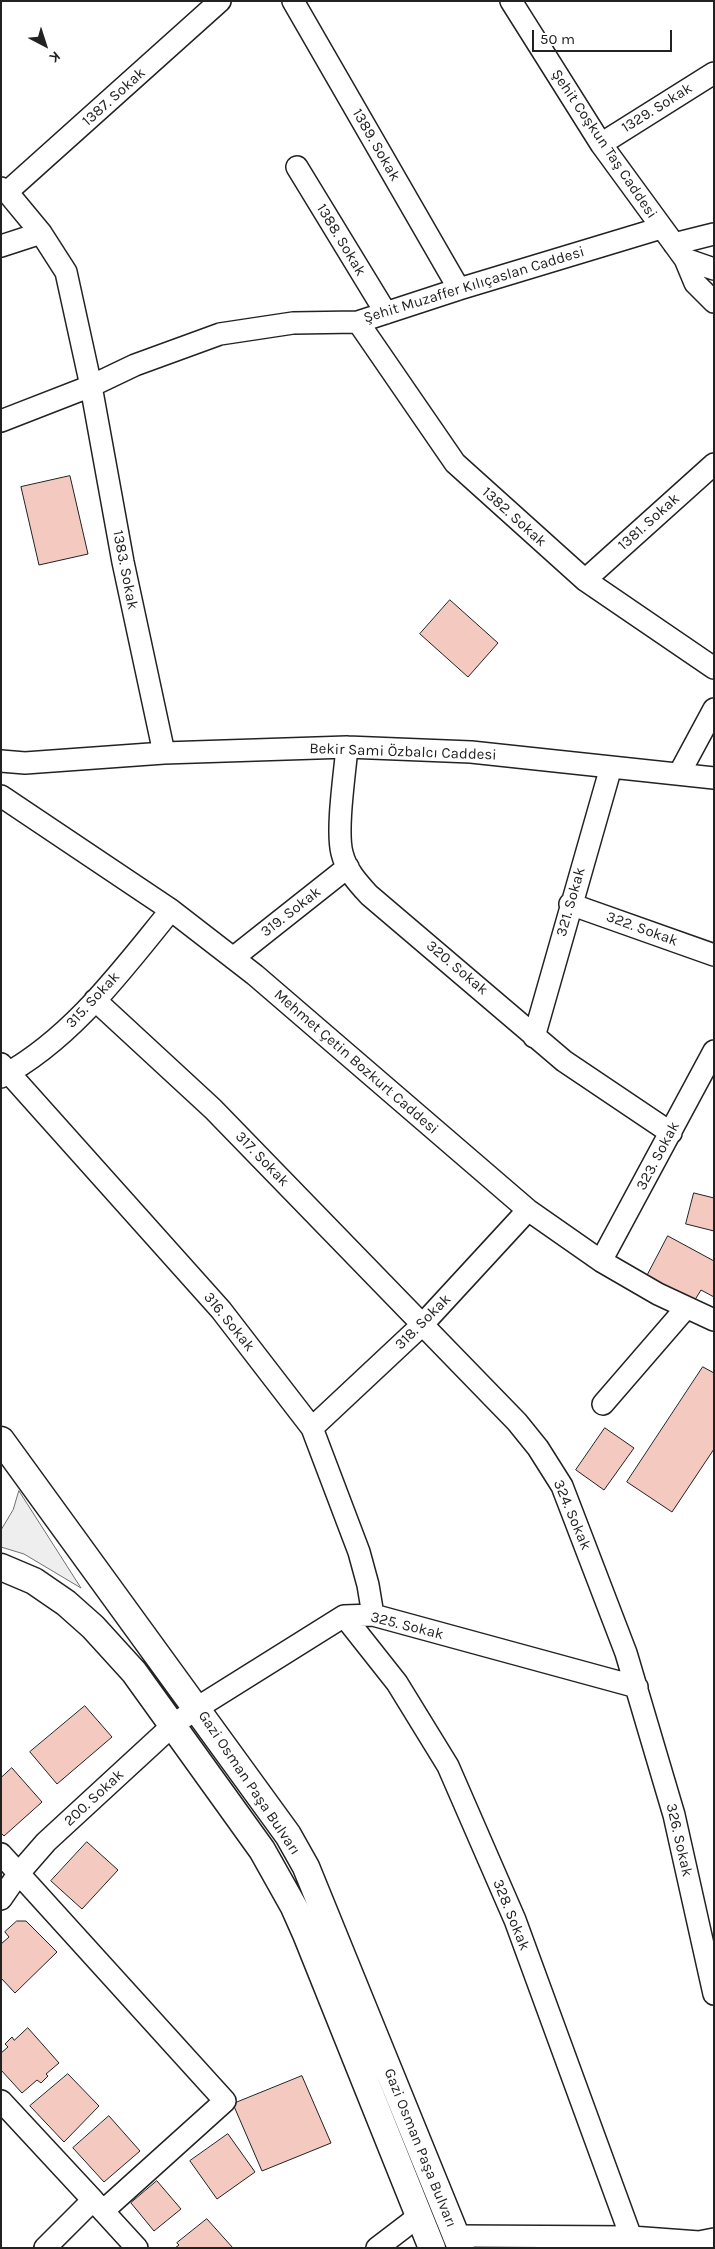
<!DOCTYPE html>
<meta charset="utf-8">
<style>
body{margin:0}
#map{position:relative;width:715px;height:2249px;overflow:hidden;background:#fff;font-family:Karla,sans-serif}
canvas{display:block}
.frame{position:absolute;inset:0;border:2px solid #222;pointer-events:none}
.north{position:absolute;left:20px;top:20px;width:50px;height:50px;-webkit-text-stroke:4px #fff;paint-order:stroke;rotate:140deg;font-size:14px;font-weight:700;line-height:20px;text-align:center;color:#222}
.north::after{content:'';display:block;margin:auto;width:18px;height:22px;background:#222;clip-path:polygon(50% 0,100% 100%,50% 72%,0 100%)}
.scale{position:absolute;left:532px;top:30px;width:140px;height:22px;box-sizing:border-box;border:2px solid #222;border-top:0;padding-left:6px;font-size:15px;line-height:18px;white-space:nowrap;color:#222;-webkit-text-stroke:4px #fff;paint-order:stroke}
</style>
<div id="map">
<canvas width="715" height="2249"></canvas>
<div class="frame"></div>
<div class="north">K</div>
<div class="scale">50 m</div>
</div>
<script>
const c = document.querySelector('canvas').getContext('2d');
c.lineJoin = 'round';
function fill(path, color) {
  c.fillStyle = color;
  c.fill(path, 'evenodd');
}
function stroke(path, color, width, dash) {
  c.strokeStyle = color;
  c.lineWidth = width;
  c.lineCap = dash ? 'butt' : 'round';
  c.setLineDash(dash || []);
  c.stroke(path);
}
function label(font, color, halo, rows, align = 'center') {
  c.font = font + ' Karla,sans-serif';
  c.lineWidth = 4;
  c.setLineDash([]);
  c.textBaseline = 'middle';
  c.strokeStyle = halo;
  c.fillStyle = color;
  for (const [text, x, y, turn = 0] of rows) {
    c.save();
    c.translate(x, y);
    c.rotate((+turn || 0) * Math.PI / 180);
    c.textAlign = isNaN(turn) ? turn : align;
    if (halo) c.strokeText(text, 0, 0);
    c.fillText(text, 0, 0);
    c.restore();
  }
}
const green = new Path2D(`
 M19,1491L81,1588L24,1554L1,1547V1530L13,1510Z`);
const building = new Path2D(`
 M70,476L88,554L39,565L21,487Z
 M450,600L498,643L468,677L420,634Z
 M694,1193L714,1198V1231L686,1224Z
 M668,1236L714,1261V1297L701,1290L693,1303L646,1278Z
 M703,1367L714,1373V1449L672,1512L627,1482Z
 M605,1428L634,1448L604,1490L576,1470Z
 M85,1706L112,1737L57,1784L30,1752Z
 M12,1768L42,1802L4,1836L1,1833V1778Z
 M87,1842L118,1870L82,1909L51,1881Z
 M17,1921H26L57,1952L15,1993L1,1978V1944L9,1937L5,1932Z
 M28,2028L59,2063L46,2074L48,2076L41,2083L37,2080L22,2093L1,2070V2053L8,2047L5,2044L12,2037L14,2040Z
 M68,2074L99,2106L64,2142L30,2106Z
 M302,2076L331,2143L262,2171L233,2104Z
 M109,2116L140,2151L104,2182L73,2148Z
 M228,2134L255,2172L217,2199L190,2161Z
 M157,2181L181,2209L154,2231L131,2203Z
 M207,2219L233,2248H175L179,2245L177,2243Z`);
const minor = new Path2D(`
 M293,1L459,289
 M511,1L601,144L685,259L695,283L714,302
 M601,144L714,73
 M297,167L386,313
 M1,188L7,192L41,233L66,272L91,386L123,562L164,753
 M7,192L220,1
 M674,244L714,234
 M1,246L41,233
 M685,259L714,269
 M358,322L455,463L585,580L714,668
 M1,421L91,386L135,365L220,334L293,323L358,322L459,289L661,228
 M585,580L714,464
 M347,747C345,772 336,830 342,853C346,870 358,883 369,895L564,1061L671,1133
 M1,761L25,763L164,753L347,747L471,752L714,778
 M679,774L714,709
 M1,796L171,910L255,975L528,1210L601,1261L658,1294L714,1320
 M570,904L714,955
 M233,958L348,867
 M95,1000L213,1109L517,1422L538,1448L562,1486L626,1653L674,1815L714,1994
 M534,1037L611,767
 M1,1064L221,1310L312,1428L359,1552L368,1585L373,1615
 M1,1077C72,1039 122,970 171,910
 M601,1261L714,1051
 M603,1404L686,1308
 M312,1428L422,1325L528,1210
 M344,1616L397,1683L448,1766L515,1920L631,2237
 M1,1854L225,2101L103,2211
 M1,1899L19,1873L46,1842L172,1726L197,1708L344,1616L373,1615L637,1687
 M1,2101L93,2200
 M456,2236L631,2237L699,2242L714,2239
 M45,2248L93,2200L137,2248
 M377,2248L419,2216`);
const major = new Path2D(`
 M1,1440L288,1835L306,1867L461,2248
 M1,1567L34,1581L66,1603L93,1627L134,1672L262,1850L294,1907L306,1934L432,2248`);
const streetNames = [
 ["1387. Sokak",114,97,-42],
 ["1329. Sokak",657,108,-32],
 ["Şehit Coşkun Taş Caddesi",604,144,56],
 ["1389. Sokak",376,145,60],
 ["1388. Sokak",341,240,59],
 ["Şehit Muzaffer Kılıçaslan Caddesi",474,285,-17],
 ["1382. Sokak",514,517,42],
 ["1381. Sokak",649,522,-42],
 ["1383. Sokak",125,570,79],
 ["Bekir Sami Özbalcı Caddesi",403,752,2],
 ["321. Sokak",571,902,-74],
 ["319. Sokak",291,912,-38],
 ["322. Sokak",642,929,20],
 ["320. Sokak",457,968,40],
 ["315. Sokak",93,1000,-47],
 ["Mehmet Çetin Bozkurt Caddesi",356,1062,41],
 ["323. Sokak",658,1156,-62],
 ["317. Sokak",262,1159,46],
 ["316. Sokak",229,1322,51],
 ["318. Sokak",423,1322,-45],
 ["324. Sokak",572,1515,67],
 ["325. Sokak",407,1626,14],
 ["Gazi Osman Paşa Bulvarı",249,1783,56],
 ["200. Sokak",94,1798,-43],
 ["326. Sokak",679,1840,77],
 ["328. Sokak",511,1915,68],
 ["Gazi Osman Paşa Bulvarı",420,2148,68]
];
fill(green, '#eee');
stroke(green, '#6f6f6f', 1);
fill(building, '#f3c9c0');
stroke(building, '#222', 1);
stroke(minor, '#222', 24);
stroke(major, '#222', 29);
stroke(minor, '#fff', 21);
stroke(major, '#fff', 26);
label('15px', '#222', '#fff', streetNames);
</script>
